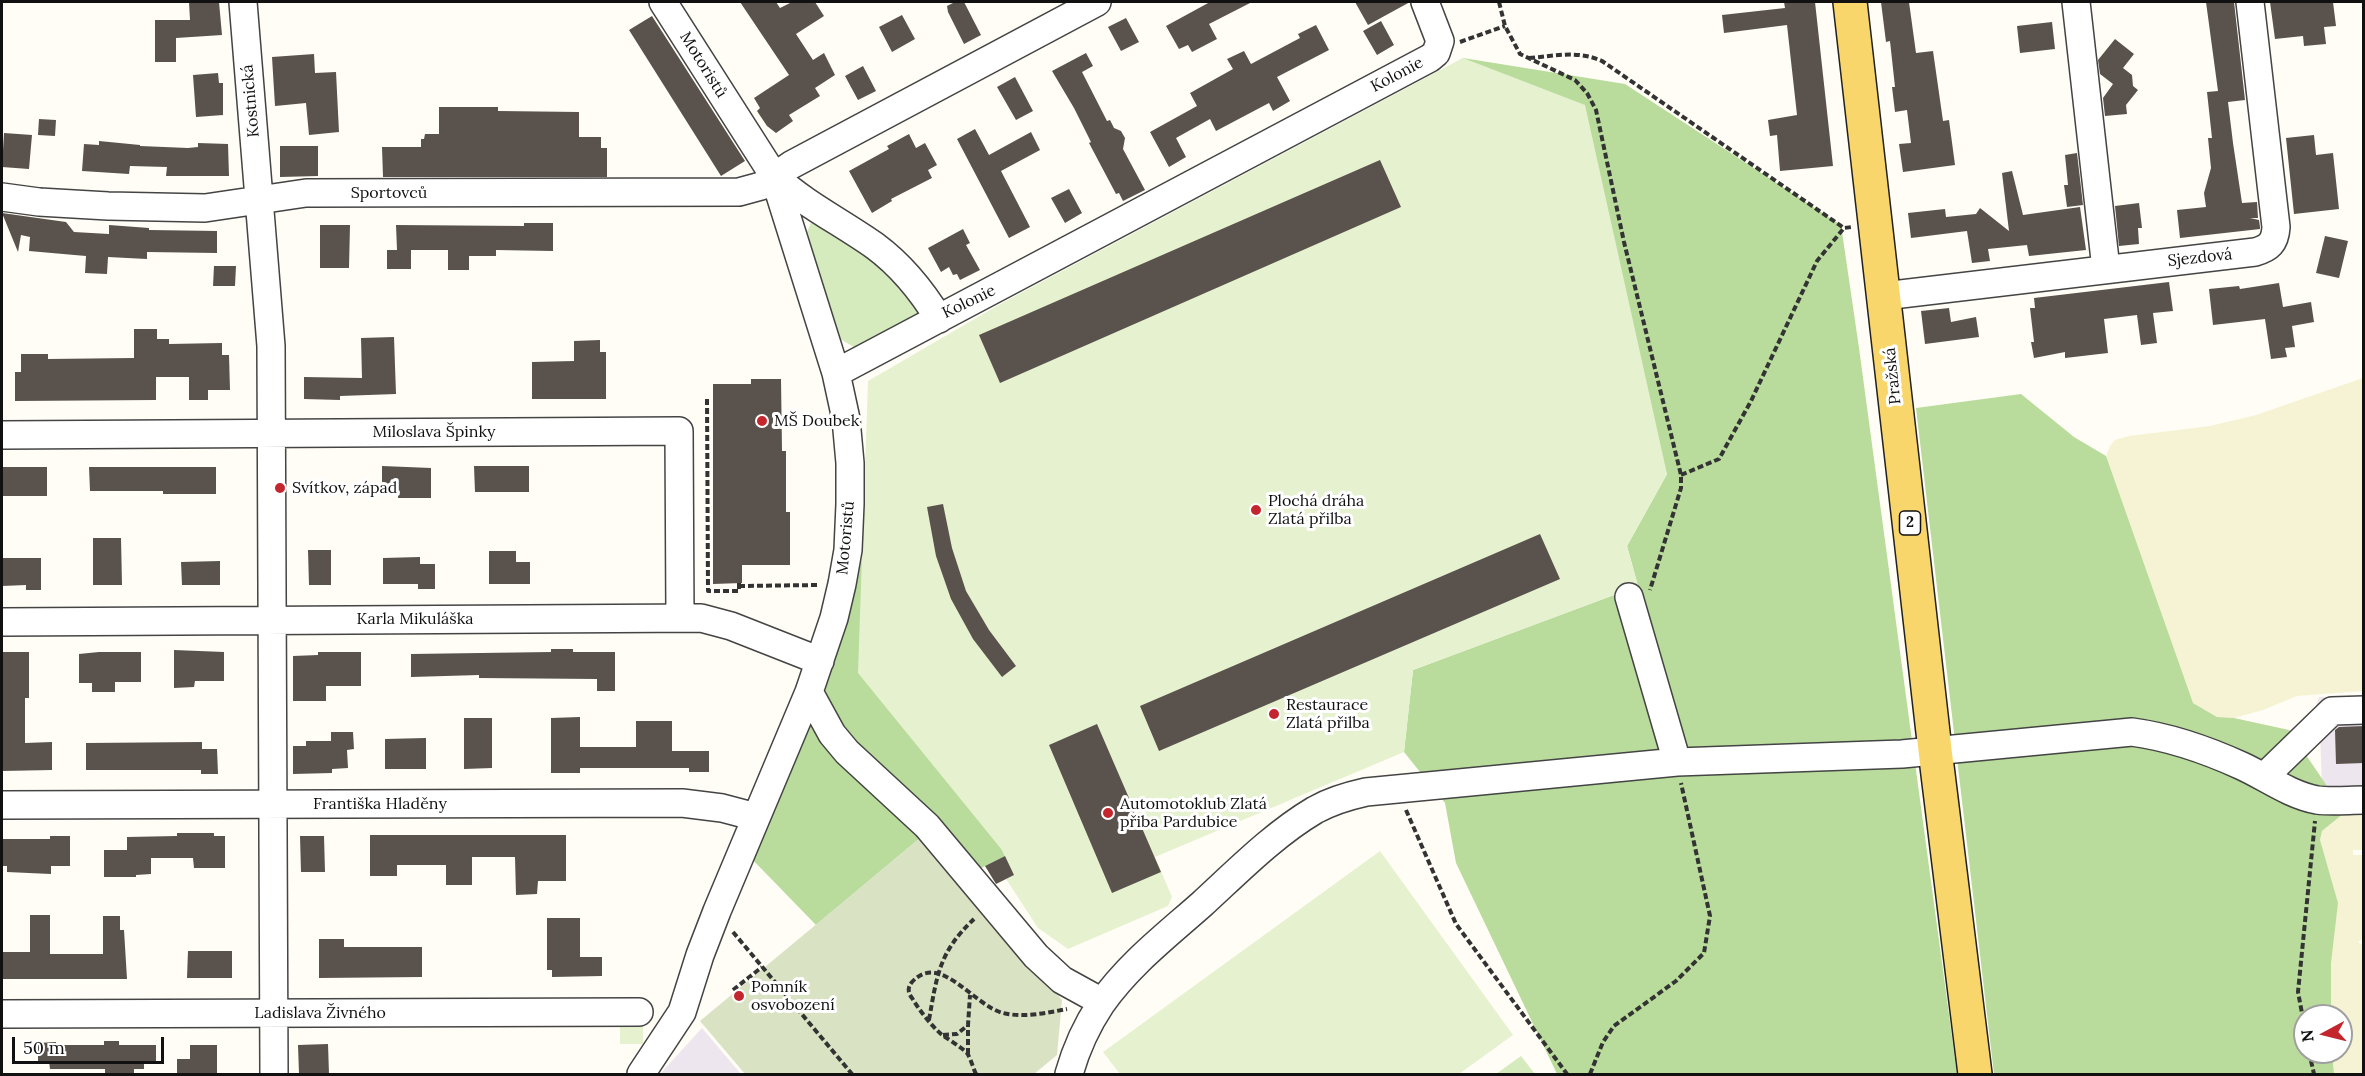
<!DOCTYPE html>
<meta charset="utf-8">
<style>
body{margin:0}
#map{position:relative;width:2365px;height:1076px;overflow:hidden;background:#fffdf5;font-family:Lora,serif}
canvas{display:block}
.frame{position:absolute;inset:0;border:3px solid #111;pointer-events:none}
.north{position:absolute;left:2293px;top:1004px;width:60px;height:60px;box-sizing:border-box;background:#fff;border:2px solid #a0a0a0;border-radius:50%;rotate:263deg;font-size:16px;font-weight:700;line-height:24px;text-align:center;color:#111}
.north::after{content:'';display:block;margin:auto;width:21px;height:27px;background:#c4262e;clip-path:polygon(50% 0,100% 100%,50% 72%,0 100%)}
.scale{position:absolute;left:12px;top:1037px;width:152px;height:27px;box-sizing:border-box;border:3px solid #111;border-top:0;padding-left:8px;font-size:18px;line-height:21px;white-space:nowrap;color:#111;-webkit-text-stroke:4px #fff;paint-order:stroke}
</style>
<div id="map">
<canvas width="2365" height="1076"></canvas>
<div class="frame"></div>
<div class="north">N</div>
<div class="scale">50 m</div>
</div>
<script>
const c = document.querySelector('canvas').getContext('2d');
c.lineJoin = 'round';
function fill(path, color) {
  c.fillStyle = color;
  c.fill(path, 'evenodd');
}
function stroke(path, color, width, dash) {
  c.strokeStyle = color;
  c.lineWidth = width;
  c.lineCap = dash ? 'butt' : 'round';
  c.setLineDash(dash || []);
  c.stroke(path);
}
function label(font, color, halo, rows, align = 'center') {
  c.font = font + ' Lora,serif';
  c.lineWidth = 6;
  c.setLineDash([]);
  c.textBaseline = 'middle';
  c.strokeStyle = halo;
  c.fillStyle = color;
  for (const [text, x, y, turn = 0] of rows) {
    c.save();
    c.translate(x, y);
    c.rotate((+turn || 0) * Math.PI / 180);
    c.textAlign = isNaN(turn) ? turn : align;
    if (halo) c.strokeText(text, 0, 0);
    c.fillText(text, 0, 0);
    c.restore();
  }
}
const industrial = new Path2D(`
 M2363,696V785L2322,787L2320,733L2311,722L2319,697Z
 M702,1028L741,1074H660Z`);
const farmland = new Path2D(`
 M2363,378V691L2297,696L2263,710L2234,718L2217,717L2193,703L2181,675L2109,467L2106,456L2110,446L2115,440L2129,436L2210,426L2256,415Z
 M2363,811V850H2353V855H2364L2363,939L2358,942L2364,946L2363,1074H2334L2332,1052H2341V1016H2331V963L2320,840L2322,831L2342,814Z`);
const green = new Path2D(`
 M812,221L878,265L898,283L920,311L918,318L859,350L840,339L805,236Z
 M1521,1056L1535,1074H1496Z`);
const forest = new Path2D(`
 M1463,58L1625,84L1841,225L1859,348L1957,1074H1557L1456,863L1445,803L1404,752L1413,670L1638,586L1627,546L1667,474L1443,70Z
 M2021,394L2074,437L2106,456L2193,703L2217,717L2234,718L2289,730L2344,811V813L2322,831L2320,840L2338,903L2331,963V1016H2305V1052H2332L2334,1074H1994L1916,408Z
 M862,559L964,765L1005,856L975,871L926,833L816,925L749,856L849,612Z`);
const cemetery = new Path2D(`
 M926,833L1062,1000L1057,1055L1034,1074H745L700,1021Z`);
const pitch = new Path2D(`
 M1463,58L1585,105L1667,474L1627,546L1638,586L1413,670L1404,752L1155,857L1172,897L1168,906L1068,949L1038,928L1006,879L1014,875L1002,850L858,673L868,381L1002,303Z
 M1380,851L1513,1035L1459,1074H1120L1103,1052Z
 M620,1006H643V1044H620Z`);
const building = new Path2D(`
 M189,2H219L222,35L176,38V62H155V20H190Z
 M740,2H776L780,8L792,2H815L824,16L796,34L813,60L824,53L835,75L815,88L820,96L789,115L793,121L776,133L767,126L757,111L760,108L754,98L789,75Z
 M955,2H964L981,35L964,44L948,12L947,6Z
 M1210,2H1252L1209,24L1217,39L1192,52L1188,45L1179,49L1166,26Z
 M1355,2H1410L1368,25Z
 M1784,2H1815L1833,166L1780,171L1777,135L1770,136L1768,120L1797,115L1787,25L1724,33L1722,15L1785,8Z
 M1881,2H1909L1916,53L1933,51L1943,121L1949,120L1955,165L1903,172L1899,144L1911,143L1907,110L1895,112L1892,87H1895L1890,41L1886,42Z
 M2206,2H2234L2245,100L2228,102L2233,143L2242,203L2257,202L2258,218H2250L2259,220L2260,227V229L2180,238L2177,210L2206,207L2204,193L2211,168L2208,138H2212L2207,92L2218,91Z
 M2270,2H2333L2336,26L2324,27L2326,44L2304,46L2303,36L2275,39Z
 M902,15L915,39L892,52L879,27Z
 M652,16L745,161L721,176L629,30Z
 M1126,18L1139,42L1121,51L1108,27Z
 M1381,21L1394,45L1377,55L1363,31Z
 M2052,22L2055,49L2020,53L2017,26Z
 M1316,25L1329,50L1277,77L1290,101L1273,111L1269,103L1216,131L1210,119L1176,138L1186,157L1169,167L1150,132L1197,106L1190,93L1233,69L1227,59L1244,51L1251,64L1300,38L1298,34Z
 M2115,39L2134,54L2123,68L2132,75L2133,86L2138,90L2126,105L2127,114L2105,116L2103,98L2113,84L2100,74L2098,60Z
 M1086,53L1093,66L1082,72L1107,121L1110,120L1114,128L1121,131L1125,138L1123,149L1145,190L1123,201L1119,193L1116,194L1089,143L1091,142L1074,108L1052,71Z
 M314,54L315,73L336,72L339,132L309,135L306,103L275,106L272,57Z
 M863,66L876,91L858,100L845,76Z
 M218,73L219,83H223V115L196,117L193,75Z
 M1015,77L1033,111L1016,120L997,87Z
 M439,107H498V111L579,112V137H601V148H607V177H383L382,147H421V139H424L425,134H439Z
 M39,119L56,120L55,136L38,135Z
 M975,129L989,155L1031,132L1040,150L1001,171L1030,227L1009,238L957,139Z
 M4,133L32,135L29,169L2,167Z
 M909,134L916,148L925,143L937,165L928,170L932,178L891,199L892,201L872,213L849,171L889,149L887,146Z
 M2314,135L2316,155L2333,153L2339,209L2294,214L2286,138Z
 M99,141L140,145V146L188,148L198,147V143L228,144L229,176H166L167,167L130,166L129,174L82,171L84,144L99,145Z
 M280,146H318V176L280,177Z
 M2077,153L2083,205L2067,207L2064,185H2068L2065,155Z
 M1380,160L1401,207L1000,383L979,335Z
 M2012,171L2023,215L2080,207L2086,250L2029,256L2027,245L1988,249L1990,261L1972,263L1967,231L1911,238L1908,213L1945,209L1946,217L1976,214L1980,208L2009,231L2002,173Z
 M1069,189L1082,213L1065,223L1051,198Z
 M2139,203L2142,228H2138L2139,244L2119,246L2115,206Z
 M2,213L66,222L74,232L109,234V225L149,228V230L217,231V253L147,252V259L108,257L107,274L85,273L86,256L29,251L30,237L21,235L18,252Z
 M524,223H553V251L496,250V256H469V270H448V250H411V269H387V250H397L396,225L524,226Z
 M320,225H350L349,268H320Z
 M963,229L970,243L966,245L980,270L960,280L957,274L953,275L949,267L941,272L928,248Z
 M2325,236L2348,241L2339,278L2316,273Z
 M214,266H236L235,286H213Z
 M2169,282L2173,311L2153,313L2157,343L2141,345L2137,315L2104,319L2108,353L2065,358V352L2034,358L2031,342H2034L2030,308H2035L2034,298Z
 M2279,283L2283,307L2311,302L2314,322L2292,326L2295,347L2285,348L2287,357L2271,359L2265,319L2213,325L2209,289L2239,286L2240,289Z
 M1949,308L1951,322L1976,317L1979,337L1925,344L1921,311Z
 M134,329H157V339H169V344L222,343V355H229L230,390H208V400H189V377H156V400L15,401V372H21V354H48V359L134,358Z
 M394,337L396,394L340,396V400L304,399V377L362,378L361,338Z
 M600,340V352H606V399H532V362L574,361V341Z
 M751,379H781L782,451H786V512H790V565H742V583L713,584V384H751Z
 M382,466L431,468V498H398V492H382Z
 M474,466H529V492H475Z
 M2,467H47V496H2Z
 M89,467H216V494H163V491H90Z
 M943,504L952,548L966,591L989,630L1016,666L1002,677L973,639L951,599L936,556L927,507Z
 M1540,534L1560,579L1159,751L1140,706Z
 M93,538H121L122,585H93Z
 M308,550H331V585H309Z
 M489,551H516V562H530V584H489Z
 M420,557V564H435V589H418V584H383V558Z
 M2,558H41V590H26V585L2,586Z
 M220,561V585H182L181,562Z
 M551,649H573V652H615V691H597V679L479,678V675L411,677V654L551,652Z
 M174,650L224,652V681H195L194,687L174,688Z
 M2,652H29V698H25V743L52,742V770L2,771Z
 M99,652H141V682H115V692H92V683H79V654Z
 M318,652H361V686H326V701H293V656L318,655Z
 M580,717V747H636V721H672V751H709V772H689V768H580V773H551V718Z
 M464,718H492V768L464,769Z
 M1097,724L1161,872L1112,893L1049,745Z
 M2364,726V763L2336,764L2335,730L2339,727Z
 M331,732H353L354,749L347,750L348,768L332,769V773L293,774V746H306V741H331Z
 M426,738V769H385V739Z
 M202,742V749H217L218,774H201V770H86V743Z
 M177,833H214V836H225V868H194L193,858H151V874L136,875V877H104V850H127V837L177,836Z
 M370,835H566V881H538L537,894L516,895L515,857H472V885H446V865H397V876H370Z
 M50,836H70V866H51V874L7,872V866H2V839H50Z
 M300,836H324L325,872H301Z
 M1005,856L1014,875L996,884L985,866Z
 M30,915H50V954H103V916H120V930H124L127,979H2V952H30Z
 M547,918H580V957H602V976L552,977V970H547Z
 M319,939H344V947H422V977L319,978Z
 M188,951H232V978H187Z
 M104,1041H119V1045H156V1062H144V1069H134V1074H105V1069H50L49,1061H38V1043L56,1042V1045H104Z
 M328,1044L329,1074H299L298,1045Z
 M190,1045H217V1074H177V1059H190Z`);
const path = new Path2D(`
 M1499,2L1505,26L1520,54L1575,80L1587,93L1596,110L1624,242L1681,475V488L1650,590
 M1460,42L1505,26
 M1529,58C1555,56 1578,50 1602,61L1844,228L1852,227
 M707,399L708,591H739V583
 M1681,475L1719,459L1751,401L1817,261L1844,228
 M739,586L820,585
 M1406,810L1456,924L1567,1074
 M733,932L852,1074
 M733,990L762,967
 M929,1020C937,975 939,952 974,919
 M2305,1029L2298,992L2315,821
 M943,1035L957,1034L968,1025L970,995
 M2309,1052L2314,1074
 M968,1054V1025
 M976,1074C973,1068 971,1059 967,1053C960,1046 949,1040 941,1034C930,1024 920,1011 912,998C908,993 907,988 912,982C940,951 974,1006 1003,1013C1023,1018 1046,1013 1067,1009
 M1590,1074L1603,1042L1614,1026L1676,981L1704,953L1710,916L1681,783`);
const minor = new Path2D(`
 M243,2L271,346L274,1074
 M2076,2L2106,269
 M775,177C806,205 841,222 875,246C902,266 922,291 939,319
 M2,197L39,202L108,206L205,208L306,193L739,192L761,186L791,165L1097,2
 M1884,296L2255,252C2269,248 2275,243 2276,227L2250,2
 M836,373L1430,58L1436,53L1440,41L1425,2
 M2,435L679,431L680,618
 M1629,597L1677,762
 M2,622L701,618L731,626L820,661
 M809,692L832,734L847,752L927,826L1036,956L1062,980L1102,1002
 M2264,777L2332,711L2364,710
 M2,805L682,803L722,808L756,817
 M2,1014L639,1012
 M641,1074L682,1012L700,955L717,911L809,692L834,618L842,584L848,550L850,504V463L846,419L836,373L774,176L663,2
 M1069,1074C1076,1049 1087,1025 1101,1004C1128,965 1167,935 1202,904C1238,871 1273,835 1315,810C1331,801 1348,796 1366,792L1677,762L1902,754L2132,732C2169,737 2207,750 2242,766C2266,777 2290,795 2317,800C2332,802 2349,800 2364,800`);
const major = new Path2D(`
 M1850,2L1935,750L1975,1074`);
const markers = [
 [762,421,6,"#c4262e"],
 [280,488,6,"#c4262e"],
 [1256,510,6,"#c4262e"],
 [1274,714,6,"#c4262e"],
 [1108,813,6,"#c4262e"],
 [739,996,6,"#c4262e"]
];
const shields = [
 [1910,523,21]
];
const shieldNames = [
 ["2",1910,523]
];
const streetNames = [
 ["Motoristů",703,65,58],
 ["Kolonie",1397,75,-28],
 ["Kostnická",251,101,-95],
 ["Sportovců",389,193],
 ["Sjezdová",2200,258,-6],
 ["Kolonie",969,302,-26],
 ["Pražská",1893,376,-96],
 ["Miloslava Špinky",434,432],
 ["Motoristů",846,538,-85],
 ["Karla Mikuláška",415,619],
 ["Františka Hladěny",380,804],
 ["Ladislava Živného",320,1013]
];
const poiNames = [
 ["MŠ Doubek",774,421],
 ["Svítkov, západ",292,488],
 ["Plochá dráha",1268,501],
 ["Zlatá přilba",1268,519],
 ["Restaurace",1286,705],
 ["Zlatá přilba",1286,723],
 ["Automotoklub Zlatá",1120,804],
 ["přiba Pardubice",1120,822],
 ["Pomník",751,987],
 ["osvobození",751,1005]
];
fill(industrial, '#eee6ef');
fill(farmland, '#f6f3d4');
fill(green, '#d5ebbd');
fill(forest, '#b9dc9c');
fill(cemetery, '#d9e3c4');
fill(pitch, '#e6f2cf');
fill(building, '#5a524d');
stroke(minor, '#444', 30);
stroke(major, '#222', 36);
stroke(path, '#333', 4, [6, 3]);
stroke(minor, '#fff', 27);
stroke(major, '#f9d66b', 33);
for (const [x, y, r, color] of markers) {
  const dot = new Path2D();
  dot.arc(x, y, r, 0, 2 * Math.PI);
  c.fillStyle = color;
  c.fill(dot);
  stroke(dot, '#fff', 2);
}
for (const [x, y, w] of shields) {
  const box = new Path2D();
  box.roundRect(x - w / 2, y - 12, w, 24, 4.5);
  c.fillStyle = '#fff';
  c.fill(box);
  stroke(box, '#111', 1.5);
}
label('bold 15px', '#111', null, shieldNames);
label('16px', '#111', '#fff', streetNames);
label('16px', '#111', '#fff', poiNames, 'left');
</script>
